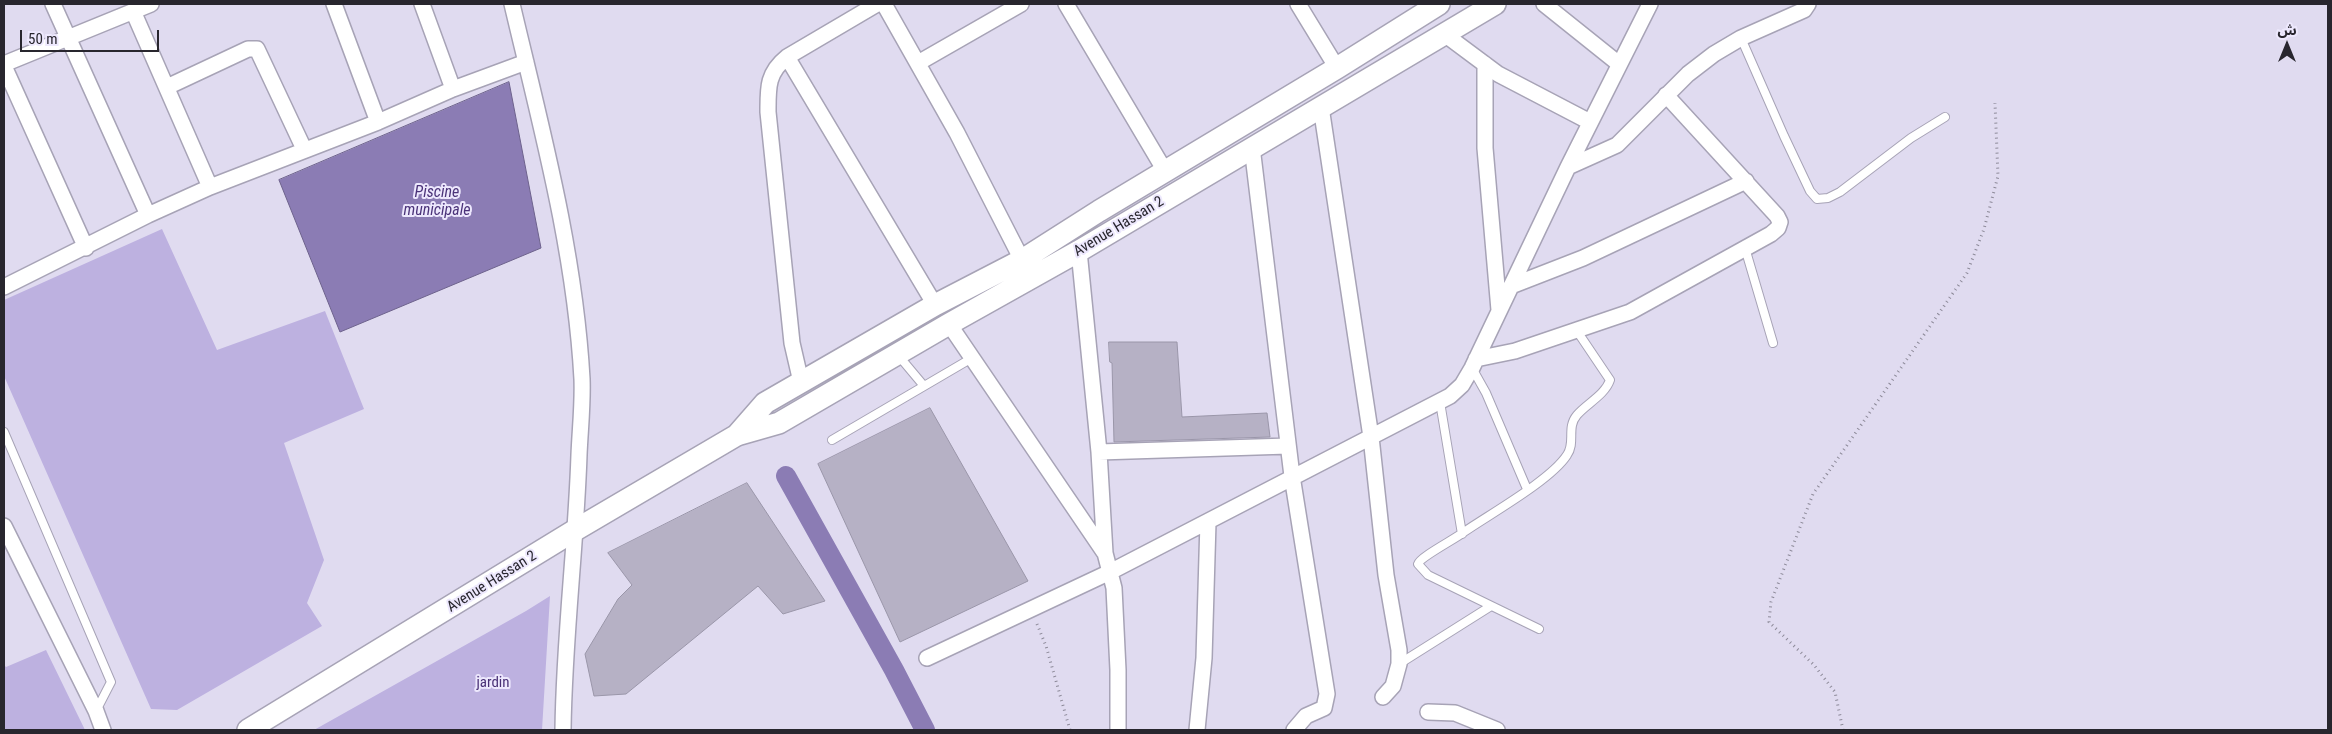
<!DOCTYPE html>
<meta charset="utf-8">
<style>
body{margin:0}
#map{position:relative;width:2332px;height:734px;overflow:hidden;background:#e0dbf0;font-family:"Roboto Condensed","Noto Sans Arabic",sans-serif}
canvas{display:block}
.frame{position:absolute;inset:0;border:5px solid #28262e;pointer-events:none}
.north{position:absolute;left:2262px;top:20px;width:50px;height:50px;-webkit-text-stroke:4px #ede8fd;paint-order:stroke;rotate:0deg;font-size:14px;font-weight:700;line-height:20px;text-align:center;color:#28262e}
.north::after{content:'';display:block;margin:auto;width:18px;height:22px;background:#28262e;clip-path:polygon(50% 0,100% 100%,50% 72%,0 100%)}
.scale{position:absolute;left:20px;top:30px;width:139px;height:22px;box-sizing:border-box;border:2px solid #28262e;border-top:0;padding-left:6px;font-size:15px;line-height:18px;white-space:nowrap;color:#28262e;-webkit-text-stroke:4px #ede8fd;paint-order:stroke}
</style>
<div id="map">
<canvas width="2332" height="734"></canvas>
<div class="frame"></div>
<div class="north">ش</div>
<div class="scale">50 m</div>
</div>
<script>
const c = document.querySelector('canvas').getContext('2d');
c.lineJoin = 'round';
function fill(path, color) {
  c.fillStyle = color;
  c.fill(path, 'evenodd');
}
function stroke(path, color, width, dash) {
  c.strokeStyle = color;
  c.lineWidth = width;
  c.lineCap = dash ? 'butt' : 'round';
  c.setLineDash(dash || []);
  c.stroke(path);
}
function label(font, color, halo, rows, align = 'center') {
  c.font = font + ' "Roboto Condensed",sans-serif';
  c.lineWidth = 4;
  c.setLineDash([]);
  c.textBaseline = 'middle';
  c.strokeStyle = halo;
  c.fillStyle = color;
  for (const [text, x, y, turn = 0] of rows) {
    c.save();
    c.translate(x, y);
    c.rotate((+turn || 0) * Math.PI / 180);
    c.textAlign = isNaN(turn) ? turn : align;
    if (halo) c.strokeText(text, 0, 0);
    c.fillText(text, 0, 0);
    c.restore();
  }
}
const green = new Path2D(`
 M162,229L217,350L325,311L364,409L284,443L324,560L307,603L322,626L177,710L151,709L4,376V300Z
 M550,596L542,730H314L526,611Z
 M46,650L85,730H4V665L6,667Z`);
const water = new Path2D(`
 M509,82L541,248L340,332L279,180Z`);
const canal = new Path2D(`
 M786,476L894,670L925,730`);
const building = new Path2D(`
 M1109,342H1177L1182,417L1267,413L1270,437L1114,442L1112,363L1110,362Z
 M930,408L1028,581L900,642L818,464Z
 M747,483L825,601L783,614L758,586L626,694L594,696L585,654L618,599L632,585L608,553Z`);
const path = new Path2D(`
 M1037,624L1046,646L1070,730
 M1843,730L1835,692L1814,665L1769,622L1771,602L1813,494L1967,273L1984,229L1998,176L1995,103`);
const lane = new Path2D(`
 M1741,38L1784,136L1810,191L1817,199L1828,198L1840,192L1911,138L1945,117
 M1745,248L1773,343
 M898,355L924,386
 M1472,368L1486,393L1527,489
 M1440,402L1462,534
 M4,432L111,682L96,711
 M832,440L972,358
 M1539,629L1428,575L1418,564C1420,557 1455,539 1464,532C1490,514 1551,480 1567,455C1576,442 1566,428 1577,415C1586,404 1605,395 1610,380L1577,331
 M1399,664L1491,606`);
const street = new Path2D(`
 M53,4L148,215
 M334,4L378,122
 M512,4C541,127 575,251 582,379C583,404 580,430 579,455C576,547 564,638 563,730
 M884,4L957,133L1022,260
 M1066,4L1165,171
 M1298,4L1337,68
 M1544,4L1619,64
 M133,11L210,187
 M1443,33L1498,74L1590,122
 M787,57L935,305
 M918,63L1021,4
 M4,64L151,4
 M1485,64V148L1499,310
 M4,66L86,248
 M167,87L248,49H257L304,149
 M453,89L526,62
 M1321,107L1371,437L1386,575L1399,650V664L1393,686L1383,697
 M1252,147L1292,476L1327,694L1324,708L1306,716L1294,730
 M1568,167L1617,145L1688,74L1714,54L1741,38L1804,10L1808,4
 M1079,251L1099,452L1105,553L1114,588L1118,670V730
 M1511,286L1583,258L1746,181
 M4,287L148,215L210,187L378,122L453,89L422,4
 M949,324L1104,552
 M1476,359L1515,351L1630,312L1771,234L1778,228L1780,222L1777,216L1666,95
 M801,382L792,343L768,112C768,88 767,73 787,57L877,4
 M1099,452L1288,446
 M4,526L96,711L103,730
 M927,658L1110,572L1450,396L1462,385L1472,368L1568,167L1650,4
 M1428,712L1455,713L1497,730
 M1197,730L1204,658L1208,522`);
const secondary = new Path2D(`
 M737,435L765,403L935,305L1022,260L1099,211L1337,68L1439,4
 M248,730L577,529L737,435L779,423L949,324L1079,251L1495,4`);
const streetNames = [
 ["Avenue Hassan 2",1119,227,-31],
 ["Avenue Hassan 2",492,582,-32]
];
const parkNames = [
 ["jardin",493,683]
];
const waterNames = [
 ["Piscine",437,193],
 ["municipale",437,211]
];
fill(green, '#bdb1e0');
fill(water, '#8b7cb4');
stroke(water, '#6d628c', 1);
stroke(canal, '#8b7cb4', 20);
fill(building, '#b6b1c5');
stroke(building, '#9a96a9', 1);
stroke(lane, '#a7a3b6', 10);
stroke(street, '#a7a3b6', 18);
stroke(secondary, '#a7a3b6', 24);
stroke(path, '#8d8a99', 3, [1, 4]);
stroke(lane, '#fff', 8);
stroke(street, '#fff', 15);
stroke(secondary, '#fff', 21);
label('15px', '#28262e', '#ede8fd', streetNames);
label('15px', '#482f75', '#ede8fd', parkNames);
label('italic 16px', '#4b3379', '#ede8fd', waterNames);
</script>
